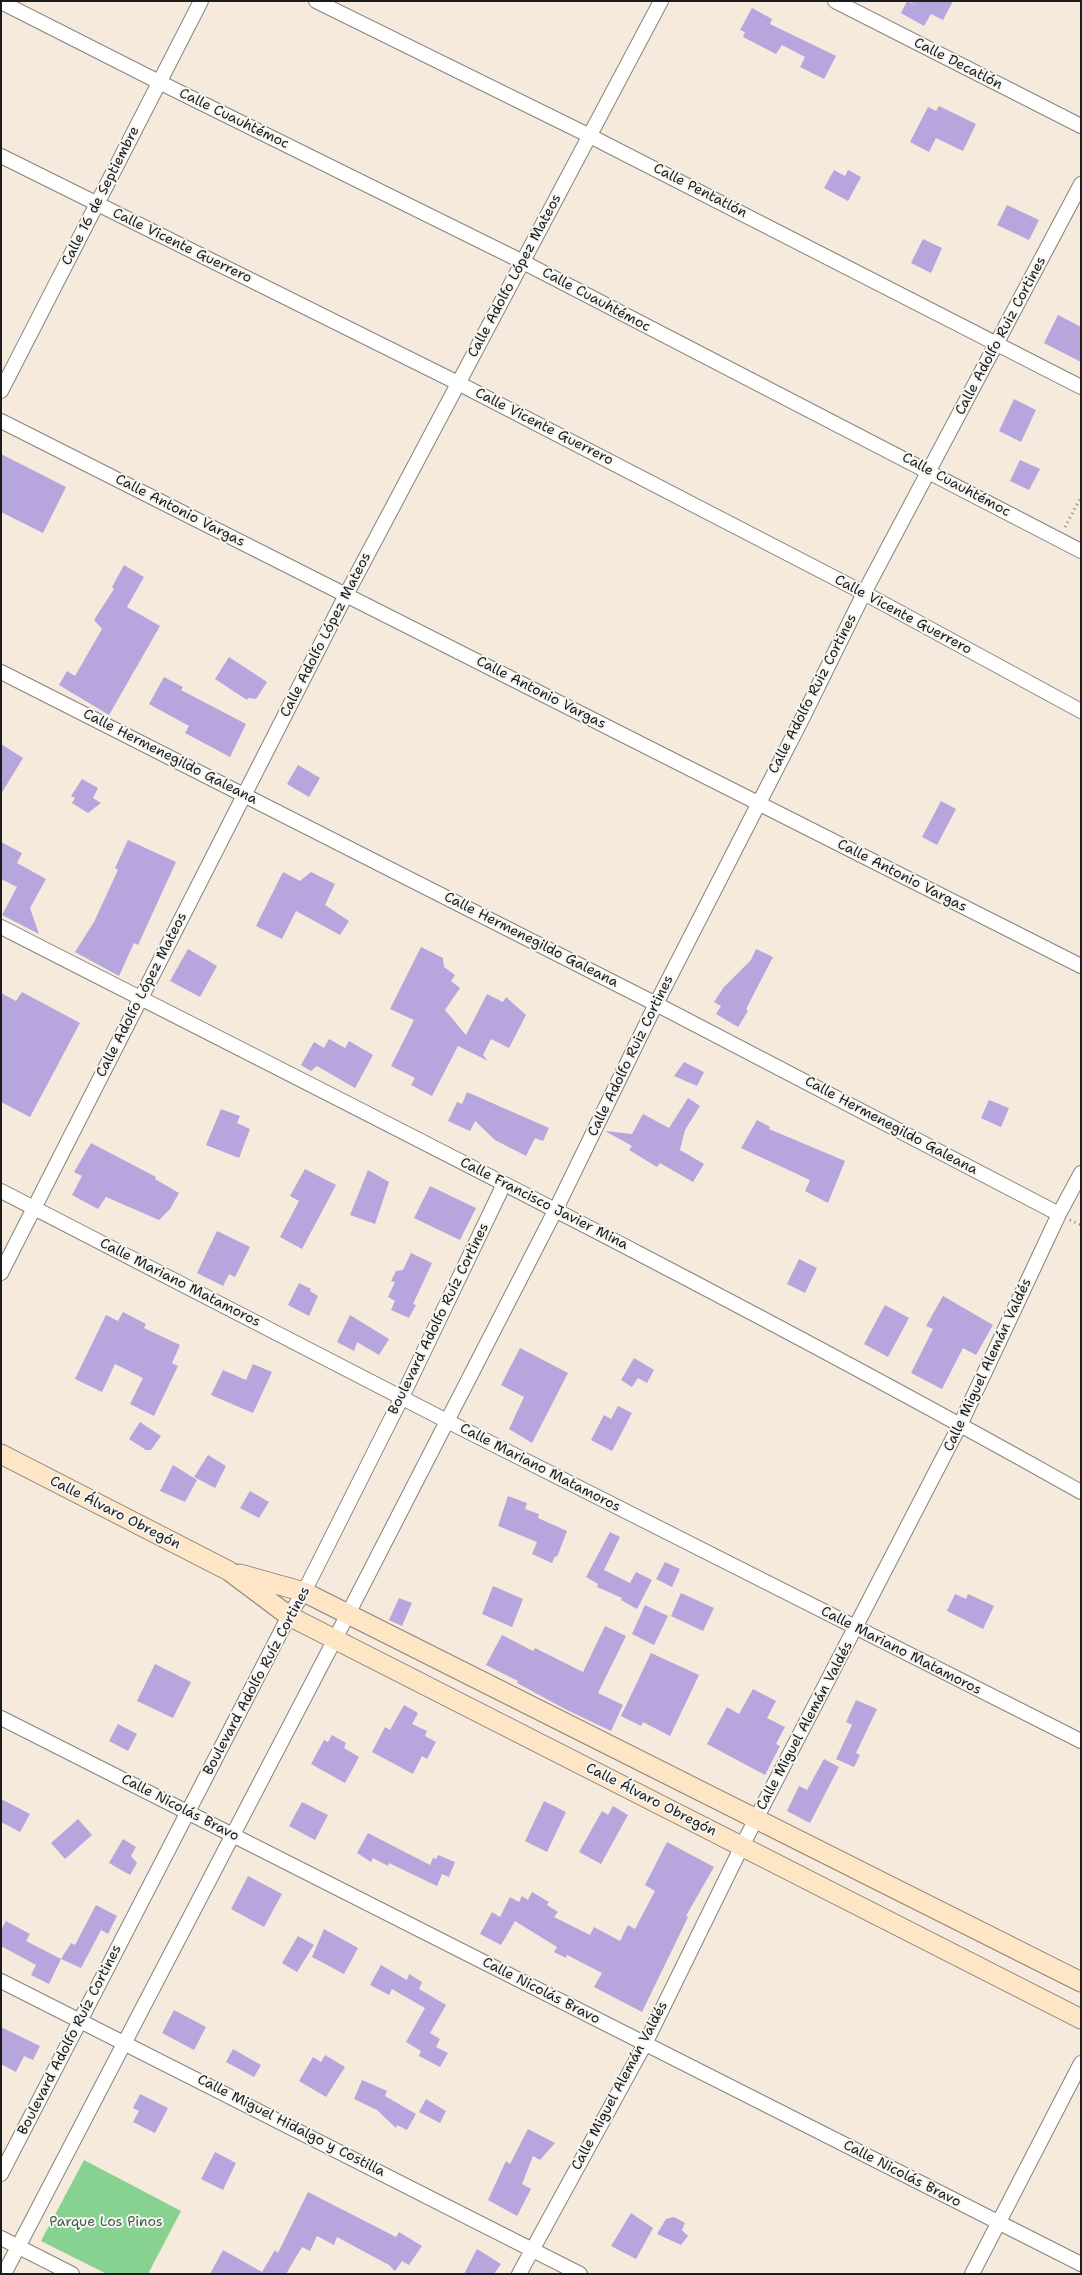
<!DOCTYPE html>
<meta charset="utf-8">
<style>
body{margin:0}
#map{position:relative;width:1082px;height:2275px;overflow:hidden;background:#f5eadb;font-family:"Shantell Sans",sans-serif}
canvas{display:block}
.frame{position:absolute;inset:0;border:2px solid #1c1c1c;pointer-events:none}
</style>
<div id="map">
<canvas width="1082" height="2275"></canvas>
<div class="frame"></div>
</div>
<script>
const c = document.querySelector('canvas').getContext('2d');
c.lineJoin = 'round';
function fill(path, color) {
  c.fillStyle = color;
  c.fill(path, 'evenodd');
}
function stroke(path, color, width, dash) {
  c.strokeStyle = color;
  c.lineWidth = width;
  c.lineCap = dash ? 'butt' : 'round';
  c.setLineDash(dash || []);
  c.stroke(path);
}
function label(font, color, halo, rows, align = 'center') {
  c.font = font + ' "Shantell Sans",sans-serif';
  c.lineWidth = 4;
  c.setLineDash([]);
  c.textBaseline = 'middle';
  c.strokeStyle = halo;
  c.fillStyle = color;
  for (const [text, x, y, turn = 0] of rows) {
    c.save();
    c.translate(x, y);
    c.rotate((+turn || 0) * Math.PI / 180);
    c.textAlign = isNaN(turn) ? turn : align;
    if (halo) c.strokeText(text, 0, 0);
    c.fillText(text, 0, 0);
    c.restore();
  }
}
const green = new Path2D(`
 M84,2160L181,2211L148,2274H107L41,2241Z`);
const building = new Path2D(`
 M907,1L917,6L909,1H953L943,20L931,14L924,26L901,13Z
 M752,8L772,19L770,24L836,56L824,79L800,67L805,57L782,45L776,54L743,37L745,32L740,30Z
 M939,106L976,124L963,151L936,138L929,152L910,142L928,107L936,111Z
 M834,170L845,176L848,170L861,177L848,201L824,188Z
 M1007,205L1039,220L1029,240L997,225Z
 M923,239L942,248L931,273L911,263Z
 M1058,315L1081,327V362L1044,343Z
 M1014,399L1036,410L1021,442L999,431Z
 M1,454L66,487L43,533L1,512Z
 M1020,460L1040,469L1029,490L1010,481Z
 M124,565L144,577L127,607L160,626L109,715L59,685L67,671L75,676L102,629L94,620L114,589L112,587Z
 M229,657L267,682L256,699L248,698L247,700L215,679Z
 M164,677L183,687L181,690L246,724L230,757L185,733L189,726L149,704Z
 M1,744L23,758L1,794Z
 M298,765L320,778L309,797L287,784Z
 M82,779L98,788L93,798L101,803L88,813L72,803L75,798L71,796Z
 M941,801L956,809L937,845L922,837Z
 M128,840L176,862L138,945L134,943L119,976L75,952L94,922L118,870L115,868Z
 M1,842L22,853L17,863L46,879L30,908L39,934L2,915L17,887L1,879Z
 M283,872L300,881L311,872L335,884L325,905L349,921L340,935L296,911L282,939L256,926Z
 M421,947L443,958L444,967L455,975L451,981L460,988L445,1010L466,1035L487,994L503,1002L506,997L526,1015L509,1048L491,1039L483,1055L488,1061L458,1046L432,1096L411,1085L415,1078L391,1066L414,1020L390,1009Z
 M188,949L217,966L200,997L170,981Z
 M756,949L773,957L746,1009L748,1011L738,1027L716,1014L721,1006L714,1002L724,987L751,960Z
 M22,992L80,1023L30,1117L1,1102V993L16,1001Z
 M329,1039L345,1048L349,1041L373,1055L355,1088L317,1066L311,1071L301,1065L314,1042L324,1048Z
 M684,1062L704,1072L697,1086L674,1076Z
 M467,1092L549,1128L543,1141L535,1138L526,1156L495,1140L475,1121L470,1131L448,1121L457,1102L462,1104Z
 M688,1098L700,1106L685,1130L680,1150L704,1164L693,1182L660,1163L657,1167L629,1150L632,1146L605,1131L632,1134L643,1114L669,1128Z
 M989,1100L1009,1108L1001,1127L981,1118Z
 M221,1109L240,1116L237,1123L250,1129L239,1158L206,1145Z
 M757,1120L770,1127L769,1129L845,1161L828,1203L805,1191L810,1180L741,1148Z
 M91,1143L156,1177L155,1179L179,1193L170,1209L159,1220L106,1197L98,1209L72,1195L82,1176L74,1172Z
 M305,1169L336,1185L302,1249L280,1237L299,1201L290,1196Z
 M368,1170L389,1182L375,1224L350,1215Z
 M430,1186L476,1208L460,1240L414,1218Z
 M217,1231L250,1247L235,1277L229,1274L223,1286L197,1273Z
 M411,1253L432,1263L413,1304L416,1305L409,1318L391,1310L395,1301L388,1297L395,1282L391,1281L396,1271L403,1270Z
 M799,1259L817,1268L805,1293L787,1284Z
 M299,1283L311,1289L310,1291L318,1296L309,1316L288,1305Z
 M943,1296L993,1325L976,1355L963,1348L942,1389L911,1373L933,1329L926,1326Z
 M885,1305L909,1318L888,1357L864,1344Z
 M123,1312L146,1324L144,1328L180,1345L172,1363L178,1366L154,1416L130,1404L143,1378L115,1364L102,1392L75,1379L106,1315L118,1321Z
 M350,1315L389,1339L379,1355L357,1342L354,1351L337,1342Z
 M520,1348L568,1373L532,1443L509,1429L524,1397L501,1385Z
 M634,1358L654,1370L647,1383L638,1378L632,1387L621,1380Z
 M253,1364L272,1372L253,1413L211,1395L223,1370L246,1380Z
 M618,1406L632,1413L612,1451L591,1440L604,1415L611,1419Z
 M140,1422L161,1436L151,1450H146L129,1439Z
 M208,1455L226,1466L215,1488L194,1477Z
 M173,1465L197,1480L185,1502L160,1491Z
 M250,1491L269,1502L259,1518L240,1508Z
 M508,1496L527,1503L525,1509L539,1514L538,1518L567,1531L557,1557L555,1556L552,1563L532,1554L537,1542L498,1526Z
 M610,1532L620,1537L604,1570L630,1583L636,1572L652,1580L637,1609L621,1600L622,1598L597,1587L598,1584L586,1577Z
 M665,1562L680,1569L672,1587L656,1579Z
 M493,1586L523,1599L512,1627L482,1614Z
 M681,1593L714,1608L703,1631L671,1616Z
 M955,1594L966,1599L968,1594L994,1606L983,1629L947,1611Z
 M399,1598L412,1603L402,1626L389,1620Z
 M645,1605L668,1616L654,1645L632,1634Z
 M605,1626L626,1636L598,1693L623,1705L611,1731L565,1709L517,1683L518,1681L486,1665L502,1635L533,1651L535,1648L583,1672Z
 M651,1653L699,1675L670,1736L643,1722L641,1726L621,1716Z
 M155,1664L191,1682L173,1718L137,1701Z
 M753,1689L776,1701L767,1718L785,1727L776,1744L780,1746L765,1775L707,1744L727,1707L739,1714Z
 M856,1700L877,1709L856,1753L860,1755L854,1767L836,1759L852,1725L846,1722Z
 M404,1705L418,1713L412,1724L427,1731L425,1736L436,1742L427,1759L422,1756L413,1774L372,1752L385,1727L390,1730Z
 M118,1724L137,1734L128,1751L109,1741Z
 M332,1735L346,1743L344,1748L359,1757L345,1783L311,1764L324,1740L328,1742Z
 M824,1759L839,1767L810,1823L787,1811L799,1786L807,1790Z
 M1,1799L30,1814L20,1832L1,1822Z
 M544,1801L566,1812L547,1852L525,1841Z
 M302,1802L328,1815L315,1840L289,1826Z
 M613,1806L628,1815L601,1864L579,1852L602,1811L608,1815Z
 M78,1819L92,1835L65,1859L51,1843Z
 M368,1833L430,1865L433,1858L436,1859L438,1855L455,1862L449,1877L442,1874L437,1886L389,1863L388,1866L373,1858L371,1862L357,1853Z
 M123,1839L136,1847L131,1856L137,1863L130,1875L109,1863Z
 M667,1842L714,1867L686,1916L688,1917L642,2012L594,1987L602,1973L567,1955L566,1958L554,1952L557,1947L515,1921L501,1945L480,1934L492,1912L500,1917L510,1897L519,1902L522,1896L528,1900L532,1892L549,1902L547,1905L558,1912L554,1917L590,1935L594,1927L620,1941L628,1925L635,1929L655,1891L645,1885Z
 M248,1876L282,1894L264,1927L231,1909Z
 M96,1905L117,1916L108,1934L101,1930L81,1968L61,1959L71,1943L75,1945Z
 M6,1921L30,1934L26,1941L61,1959L49,1984L31,1975L36,1965L1,1946V1930Z
 M324,1929L358,1948L344,1974L312,1957Z
 M298,1936L314,1945L297,1972L282,1963Z
 M381,1965L407,1980L409,1974L422,1982L419,1989L446,2005L430,2033L440,2039L436,2047L448,2053L440,2067L419,2056L421,2051L406,2042L425,2008L392,1989L389,1995L370,1985Z
 M174,2010L206,2027L194,2050L162,2033Z
 M1,2027L40,2046L33,2060L24,2056L16,2072L1,2064Z
 M233,2049L261,2065L254,2077L226,2062Z
 M325,2055L345,2067L326,2097L299,2081L313,2057L321,2062Z
 M362,2080L387,2091L385,2096L416,2114L407,2130L397,2125L396,2128L377,2110L354,2099Z
 M140,2094L168,2108L155,2133L133,2122L139,2111L133,2108Z
 M426,2099L446,2111L440,2123L419,2112Z
 M528,2129L555,2143L540,2160L533,2156L522,2184L531,2189L517,2216L488,2200L506,2161L510,2164Z
 M215,2152L236,2163L223,2190L201,2179Z
 M308,2192L396,2237L399,2232L422,2246L409,2265L402,2261L395,2271L389,2265L337,2237L334,2245L317,2236L310,2251L302,2247L286,2274H210L223,2250L262,2272L275,2250L278,2253Z
 M631,2213L653,2228L636,2259L611,2246Z
 M674,2217L685,2223L682,2230L688,2236L681,2245L657,2234L666,2219Z
 M477,2249L501,2264L494,2274H464Z`);
const path = new Path2D(`
 M1065,527L1081,497
 M1070,1220L1081,1225`);
const street = new Path2D(`
 M316,1L590,136L1081,387
 M835,1L1081,126
 M1,2L159,82L523,262L1081,551
 M1,156L458,383L864,593L1081,711
 M1,391L201,1
 M1,421L1081,966
 M1,672L656,1004L1059,1214
 M1,927C363,1112 727,1293 1081,1492
 M1,1191L447,1421L1081,1741
 M1,1273L346,595L661,1
 M1,1718L1081,2264
 M1,1981L580,2274
 M1,2174L289,1616L304,1592L402,1397L504,1184
 M1,2238L72,2274
 M4,2274L348,1614L556,1209L656,1004L803,717L864,593L1081,184
 M519,2274L645,2044L742,1846L960,1425L1059,1214L1081,1173
 M972,2274L1081,2063`);
const secondary = new Path2D(`
 M1,1454L229,1571L289,1616L1081,2019
 M240,1574L304,1592L1081,1982`);
const streetNames = [
 ["Calle Decatlón",958,64,27],
 ["Calle Cuauhtémoc",234,119,26],
 ["Calle Pentatlón",700,191,27],
 ["Calle 16 de Septiembre",101,196,-63],
 ["Calle Vicente Guerrero",182,246,26],
 ["Calle Adolfo López Mateos",515,276,-62],
 ["Calle Cuauhtémoc",596,300,28],
 ["Calle Adolfo Ruiz Cortines",1001,336,-62],
 ["Calle Vicente Guerrero",544,427,27],
 ["Calle Cuauhtémoc",956,485,28],
 ["Calle Antonio Vargas",180,511,27],
 ["Calle Vicente Guerrero",903,615,28],
 ["Calle Adolfo López Mateos",326,635,-63],
 ["Calle Antonio Vargas",541,693,27],
 ["Calle Adolfo Ruiz Cortines",813,694,-63],
 ["Calle Hermenegildo Galeana",170,757,27],
 ["Calle Antonio Vargas",902,876,27],
 ["Calle Hermenegildo Galeana",531,940,27],
 ["Calle Adolfo López Mateos",142,995,-63],
 ["Calle Adolfo Ruiz Cortines",631,1056,-64],
 ["Calle Hermenegildo Galeana",891,1126,28],
 ["Calle Francisco Javier Mina",544,1204,27],
 ["Calle Mariano Matamoros",180,1283,27],
 ["Boulevard Adolfo Ruíz Cortines",439,1319,-64],
 ["Calle Miguel Alemán Valdés",988,1365,-65],
 ["Calle Mariano Matamoros",540,1468,27],
 ["Calle Álvaro Obregón",115,1513,27],
 ["Calle Mariano Matamoros",901,1651,27],
 ["Boulevard Adolfo Ruíz Cortines",257,1681,-62],
 ["Calle Miguel Alemán Valdés",805,1726,-62],
 ["Calle Álvaro Obregón",651,1800,27],
 ["Calle Nicolás Bravo",180,1808,27],
 ["Calle Nicolás Bravo",541,1991,27],
 ["Boulevard Adolfo Ruíz Cortines",70,2040,-63],
 ["Calle Miguel Alemán Valdés",620,2086,-62],
 ["Calle Miguel Hidalgo y Costilla",291,2126,27],
 ["Calle Nicolás Bravo",902,2174,27]
];
const parkNames = [
 ["Parque Los Pinos",106,2222]
];
fill(green, '#87d290');
fill(building, '#b6a6dd');
stroke(street, '#88837c', 16);
stroke(secondary, '#88837c', 21);
stroke(path, '#88837c', 3, [1, 4]);
stroke(street, '#fff', 14);
stroke(secondary, '#fde5c5', 19);
label('14px', '#1c1c1c', '#f6f6f2', streetNames);
label('14px', '#415c45', '#f6f6f2', parkNames);
</script>
